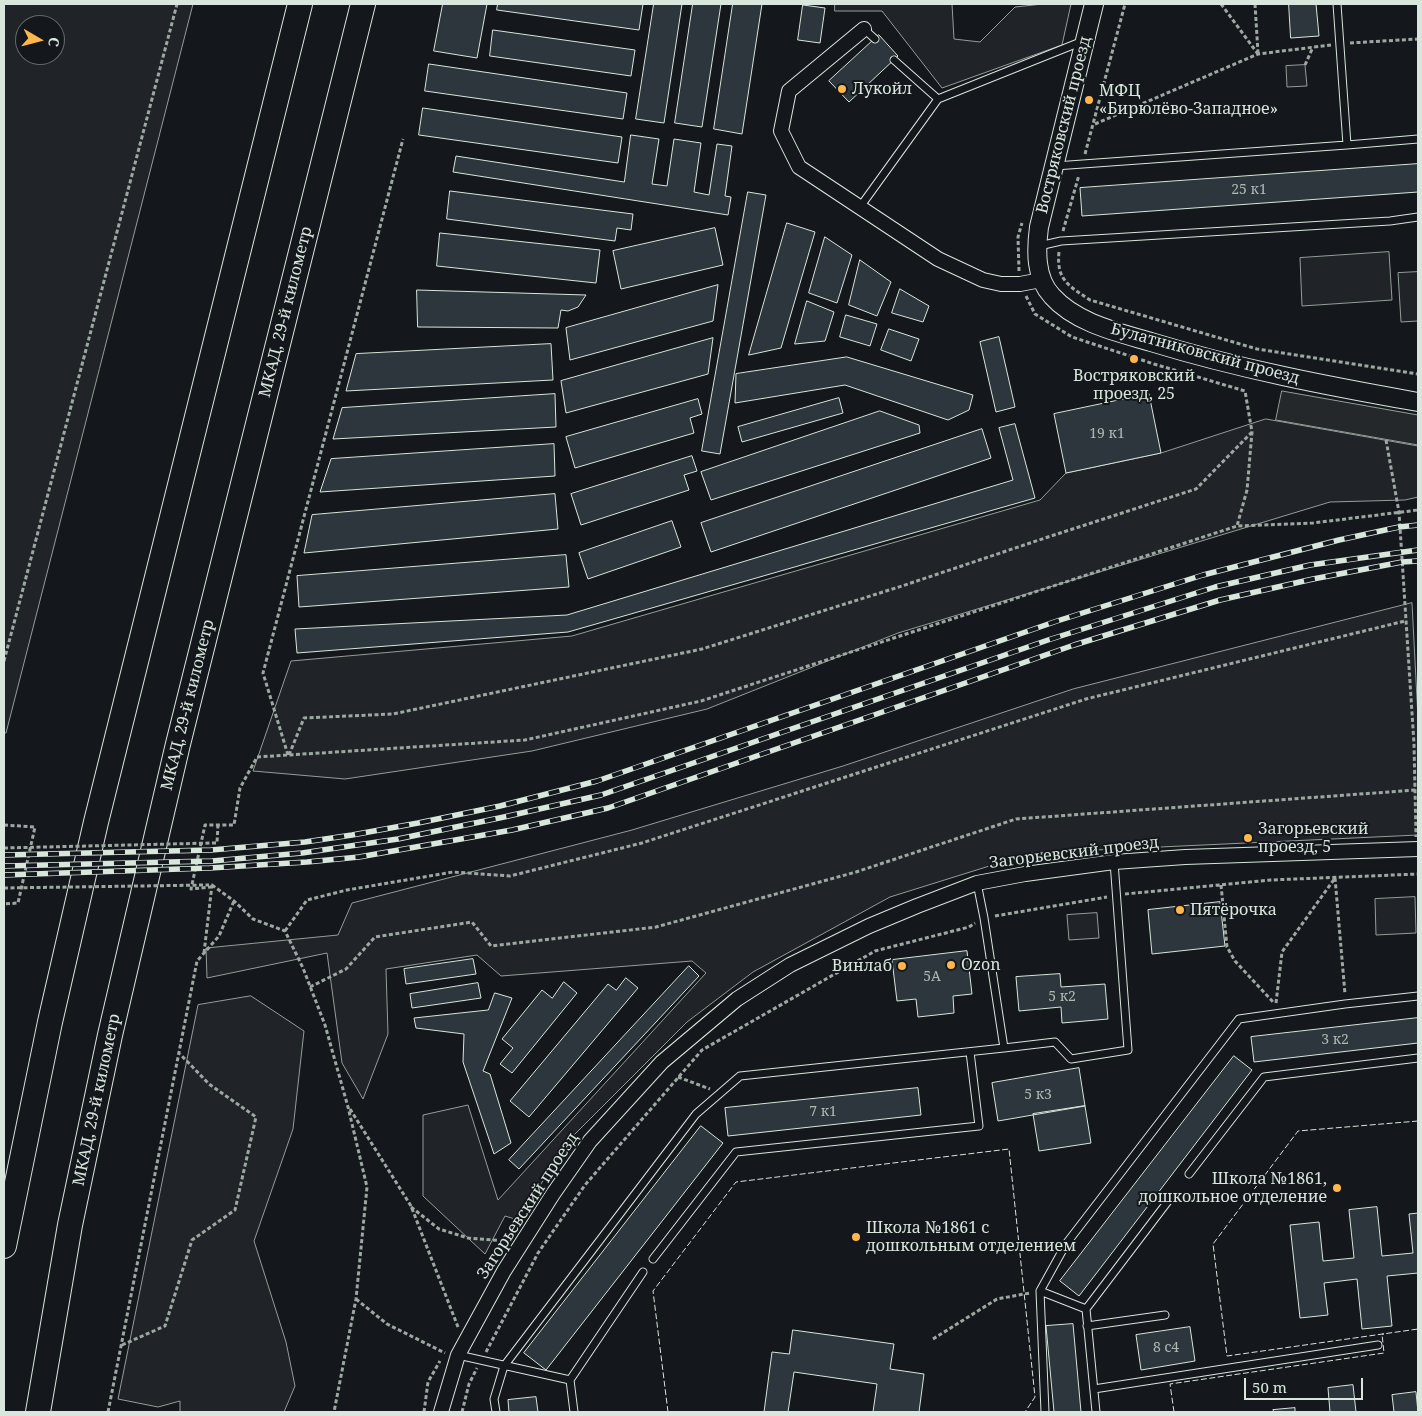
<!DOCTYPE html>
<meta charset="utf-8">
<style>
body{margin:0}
#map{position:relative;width:1422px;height:1416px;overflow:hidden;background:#14181c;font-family:"Noto Serif",serif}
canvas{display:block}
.frame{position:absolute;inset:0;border:5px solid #d8e6dc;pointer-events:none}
.north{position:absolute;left:15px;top:15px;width:50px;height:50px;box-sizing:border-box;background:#14181c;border:1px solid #626a69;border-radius:50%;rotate:98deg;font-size:14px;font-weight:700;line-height:20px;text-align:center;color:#d8e6dc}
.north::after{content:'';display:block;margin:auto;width:18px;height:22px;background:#ffb74d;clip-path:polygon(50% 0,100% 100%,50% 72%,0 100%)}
.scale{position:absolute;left:1244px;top:1378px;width:119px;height:22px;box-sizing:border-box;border:2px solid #d8e6dc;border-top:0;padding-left:6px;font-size:15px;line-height:18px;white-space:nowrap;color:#d8e6dc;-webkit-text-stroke:4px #14181c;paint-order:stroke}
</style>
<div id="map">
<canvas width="1422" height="1416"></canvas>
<div class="frame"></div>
<div class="north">С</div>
<div class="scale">50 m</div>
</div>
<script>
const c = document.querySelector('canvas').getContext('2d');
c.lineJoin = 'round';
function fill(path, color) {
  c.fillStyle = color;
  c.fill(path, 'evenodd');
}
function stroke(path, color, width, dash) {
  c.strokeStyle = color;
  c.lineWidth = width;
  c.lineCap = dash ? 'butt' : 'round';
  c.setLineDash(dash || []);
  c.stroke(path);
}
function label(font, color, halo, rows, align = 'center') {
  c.font = font + ' "Noto Serif",serif';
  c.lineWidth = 4;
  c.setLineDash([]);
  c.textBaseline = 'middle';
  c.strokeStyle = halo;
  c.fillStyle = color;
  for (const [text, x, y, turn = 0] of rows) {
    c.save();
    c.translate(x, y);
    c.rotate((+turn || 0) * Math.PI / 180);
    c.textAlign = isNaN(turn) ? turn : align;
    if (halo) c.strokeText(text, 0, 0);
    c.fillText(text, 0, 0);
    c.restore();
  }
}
const green = new Path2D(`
 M4,4H193L6,733H4ZM25,25H55V55H25Z
 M835,4H952L954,39L980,42L1015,7L1043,4H1071L1062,45L942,88L882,11H835Z
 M1305,65L1307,86L1287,87L1286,66Z
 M1389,252L1392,300L1302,306L1300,258Z
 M1418,272V321L1401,322L1398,273Z
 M1266,419L1418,446V497L1405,500L1330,502L898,633L707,709L532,751L345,779L253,771L291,661L572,636L1040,500L1066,473L1161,453Z
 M1412,603L1418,718V835L1031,853L890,897L753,972L687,1022L569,1140L518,1220L505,1216L485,1254L423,1196V1115L468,1105L498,1200L706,973L692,961L501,976L477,955L386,969L388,1034L363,1099L342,1063L327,953L207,978L206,948L338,935L352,903L632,830L843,766L1073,689Z
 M1415,897L1416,933L1376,935L1375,899Z
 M1097,913L1099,938L1069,940L1067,915Z
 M251,996L304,1031L293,1129L254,1241L286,1342L295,1386L284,1412H180V1401L158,1407L118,1399L198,1005Z`);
const parking = new Path2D(`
 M1282,391L1418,415V445L1276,420Z`);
const building = new Path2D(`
 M443,4H487L477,58L434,51Z
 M498,4H643L639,30L497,10Z
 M654,4H682L664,123L636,119Z
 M693,4H721L702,127L675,123Z
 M733,4H762L742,134L714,129Z
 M1289,4H1316L1319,36L1291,38Z
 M803,5L825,8L820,43L798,40Z
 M493,30L635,50L631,76L490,56Z
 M879,35L898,56L849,102L829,81Z
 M429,64L627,93L623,119L425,91Z
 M423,108L622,137L618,163L419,135Z
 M631,135L659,139L652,184L667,186L674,139L701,143L694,192L709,195L717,144L732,146L725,196L731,197L728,215L453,172L456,156L624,182Z
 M1418,164V192L1082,216L1080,188Z
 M450,191L633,214L631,230L617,228L615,241L447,219Z
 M748,192L766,195L720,454L702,451Z
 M787,223L815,232L781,348L749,355Z
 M715,228L723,265L621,289L613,251Z
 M440,233L600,250L596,283L437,266Z
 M825,237L852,255L837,303L809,293Z
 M860,260L891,282L877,316L849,305Z
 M718,285L713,321L570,360L566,328Z
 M900,289L929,306L923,322L892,313Z
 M417,290L586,295L578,307L568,311L561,310L558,328L418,327Z
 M807,301L834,312L825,341L795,344Z
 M846,315L877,324L870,346L840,337Z
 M889,329L919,339L911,361L881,350Z
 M999,337L1015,407L996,412L980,342Z
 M713,338L708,374L566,413L561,381Z
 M551,344L553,380L346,391L356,354Z
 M847,357L973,395L969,410L948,420L845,385L735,403L736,374Z
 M555,394L556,427L333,439L342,408Z
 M1149,394L1161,453L1066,473L1054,414Z
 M839,398L843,413L742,442L738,427Z
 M698,399L702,414L690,418L694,433L575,468L566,437Z
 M880,411L919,425L920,433L711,500L701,472Z
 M1015,424L1035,498L568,632L297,653L295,629L567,615L1013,480L999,428Z
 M982,429L991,458L711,552L701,523Z
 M554,444L555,476L320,492L331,459Z
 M692,456L697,471L684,475L689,490L581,525L571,494Z
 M555,494L558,529L304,553L312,515Z
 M672,521L681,547L588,579L579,553Z
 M566,555L569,587L299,607L297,576Z
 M1220,902L1225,946L1152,954L1148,910Z
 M967,951L972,994L953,996L954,1013L918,1017L916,999L897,1001L892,960Z
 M473,959L476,974L406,984L404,969Z
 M689,966L699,976L519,1169L509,1160Z
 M1060,974L1061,987L1105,984L1108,1019L1062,1023L1061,1007L1019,1011L1016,977Z
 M626,978L638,988L529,1117L510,1101L608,984L616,990Z
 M564,982L577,993L512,1073L500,1064L513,1048L502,1039L542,990L552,998Z
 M478,983L481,998L412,1008L410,994Z
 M495,993L512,998L483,1071L490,1074L511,1143L494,1154L463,1062L464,1034L416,1028L414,1018L488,1010Z
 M1418,1018V1043L1254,1062L1251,1037Z
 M1234,1056L1252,1070L1079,1296L1060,1281Z
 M1079,1068L1085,1106L998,1121L992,1083Z
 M918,1088L921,1115L728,1136L725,1108Z
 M1085,1106L1091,1143L1039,1151L1033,1114Z
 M701,1126L723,1143L546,1370L524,1353Z
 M1377,1207L1382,1256L1413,1253L1409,1214L1418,1213V1273L1387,1276L1392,1326L1362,1329L1357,1279L1324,1283L1328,1315L1300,1318L1290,1225L1319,1222L1323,1261L1354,1258L1349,1210Z
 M1073,1324L1081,1412H1054L1046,1326Z
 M1190,1327L1195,1361L1141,1370L1136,1335Z
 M793,1330L894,1344L890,1369L924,1374L919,1412H873L877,1384L794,1372L788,1412H764L772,1352L789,1354Z
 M1353,1385L1356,1412H1330L1328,1388Z
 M1416,1392L1418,1412H1394L1392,1395Z
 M536,1397L538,1412H509L508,1400Z
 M1295,1408V1412H1274L1273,1410Z`);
const path = new Path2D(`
 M1221,4L1258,54
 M1255,4L1258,53
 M1350,43L1418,39
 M1305,65L1313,47
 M1095,124L1258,54L1331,45
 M1085,154L1125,4
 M1063,231L1079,175
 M1059,252C1056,280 1069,286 1090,300L1257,349L1418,374
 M1019,271L1018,237L1022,223
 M1026,296L1035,314L1072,337L1154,364L1245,391L1252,432L1247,490L1237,526
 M1386,440L1399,512L1414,744L1416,837
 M4,661L177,4
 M288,755L263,673L403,139
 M289,755L304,718L393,714L702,649L902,586L1048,537L1196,489L1252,432
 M4,825L35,827L18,903L4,904
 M212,843H217L218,825
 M1027,858L1038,854L1060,853
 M1335,878L1345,994
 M212,885L234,901L253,919L285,931L303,968L325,1025L348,1107L367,1187L356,1299L334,1412
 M1221,885L1227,947L1235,961L1274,1003
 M212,887L191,889L205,825H234L240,788L257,757L525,740L701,701L1237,526L1313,523L1418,510
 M1125,894L1271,880L1418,874
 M995,916L1107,897
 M285,931L307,900L347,890L453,872L510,876L642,843L1086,699L1405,621
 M204,953L212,885H207
 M310,987L346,969L375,937L472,922L491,946L656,927L856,872L1016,819L1416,790
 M1276,1003L1282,952L1335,878
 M678,1077L710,1089
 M350,1109L411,1206L458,1327
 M411,1207L439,1229L468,1238L506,1241
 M356,1299L387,1324L445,1353
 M933,1339L997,1299L1030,1293
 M122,1345L165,1326L192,1240L235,1210L256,1117L209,1084L180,1054
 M486,1352L538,1253L585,1185L702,1050L875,951L969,927L975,923
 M108,1412L197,961L219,936L234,901
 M424,1412L428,1382L440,1361
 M462,1412L469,1384L477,1368`);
const service = new Path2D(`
 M864,29L875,39
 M894,60L938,99
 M1347,145L1418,139
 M1055,166L1347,145L1337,4
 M860,207L938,99L1083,41
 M1039,246L1061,241L1390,221L1418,217
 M977,883L984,918L1004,1048L1055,1042L1071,1059L1128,1050L1114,862
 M1189,1174L1264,1077L1418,1058
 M1172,1196L1086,1309L1040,1291L1066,1244L1239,1019L1345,1004L1418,996
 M653,1259L736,1152L979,1126L970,1052
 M1040,1291L1045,1412
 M1086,1309L1096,1412
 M1087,1326L1165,1315
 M458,1355L570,1380
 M1094,1389L1378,1345
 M496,1412L494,1399L504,1366L696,1114L740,1076L1004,1048
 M574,1412L570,1380L643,1272`);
const minor = new Path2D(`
 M864,29L789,91L781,131L799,167L938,259L983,280L1001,284H1020L1041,280
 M441,1412L458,1355L504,1271L553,1194L590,1141L662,1062L737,999L790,965L869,926L917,906L977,883L1025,874L1114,862L1185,857L1418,849`);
const tertiary = new Path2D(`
 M1094,4L1039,227C1036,250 1035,278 1052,296C1076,323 1117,332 1151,342C1239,369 1328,386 1418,402`);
const trunk = new Path2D(`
 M4,1246L50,1022L96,822L300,4
 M38,1412L70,1225L110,1035L178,744L363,4`);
const rail = new Path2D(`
 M4,855L211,850L305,842L352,835L418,823L500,806L597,781L1057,621L1203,575L1339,540L1399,527L1418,525
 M4,866L212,861L302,853L398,839L504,817L601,795L1048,640L1215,587L1310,565L1418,550
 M4,875L210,868L307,862L359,857L512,830L608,808L1074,645L1220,600L1313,579L1402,562L1418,561`);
const pathBridge = new Path2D(`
 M4,848L212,843
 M4,888L207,885`);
const fence = new Path2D(`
 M1418,1121L1298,1131L1213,1244L1227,1356L1418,1329
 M668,1412L653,1291L736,1182L1009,1149L1035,1397L1025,1412
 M1174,1412L1170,1384L1384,1353L1382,1334H1384`);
const markers = [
 [842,89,5,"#ffb74d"],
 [1089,100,5,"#ffb74d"],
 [1134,359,5,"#ffb74d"],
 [1248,838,5,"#ffb74d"],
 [1180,910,5,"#ffb74d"],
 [951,965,5,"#ffb74d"],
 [902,966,5,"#ffb74d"],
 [1337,1188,5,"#ffb74d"],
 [856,1237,5,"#ffb74d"]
];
const numberNames = [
 ["25 к1",1249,190],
 ["19 к1",1107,434],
 ["5А",932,977],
 ["5 к2",1062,997],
 ["3 к2",1335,1040],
 ["5 к3",1038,1095],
 ["7 к1",823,1112],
 ["8 с4",1166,1348]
];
const poiNames = [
 ["Лукойл",852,89],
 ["МФЦ",1099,91],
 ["«Бирюлёво-Западное»",1099,109],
 ["Востряковский",1134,376,"center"],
 ["проезд, 25",1134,394,"center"],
 ["Загорьевский",1258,829],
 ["проезд, 5",1258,847],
 ["Пятёрочка",1190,910],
 ["Ozon",961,965],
 ["Винлаб",892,966,"right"],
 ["Школа №1861,",1327,1179,"right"],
 ["дошкольное отделение",1327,1197,"right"],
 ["Школа №1861 с",866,1228],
 ["дошкольным отделением",866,1246]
];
const streetNames = [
 ["Востряковский проезд",1064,125,-76],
 ["МКАД, 29-й километр",286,312,-76],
 ["Булатниковский проезд",1205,354,15],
 ["МКАД, 29-й километр",188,705,-76],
 ["Загорьевский проезд",1074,853,-7],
 ["МКАД, 29-й километр",97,1100,-78],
 ["Загорьевский проезд",528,1206,-57]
];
fill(green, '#202428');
stroke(green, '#939e99', 1);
fill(parking, '#24282b');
stroke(parking, '#939e99', 1);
fill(building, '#2c363c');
stroke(building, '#d8e6dc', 1);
stroke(service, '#d8e6dc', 9);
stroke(minor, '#d8e6dc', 16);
stroke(tertiary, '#d8e6dc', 20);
stroke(trunk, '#d8e6dc', 26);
stroke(path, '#9da8a2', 3, [4, 2.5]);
stroke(service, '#14181c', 7);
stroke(minor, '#14181c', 14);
stroke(tertiary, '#14181c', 18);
stroke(trunk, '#14181c', 24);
stroke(rail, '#d8e6dc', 5.5);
stroke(rail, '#14181c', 4, [11]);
stroke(pathBridge, '#9da8a2', 3, [4, 2.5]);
stroke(fence, '#d8e6dc', 1, [6, 2.5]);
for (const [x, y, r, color] of markers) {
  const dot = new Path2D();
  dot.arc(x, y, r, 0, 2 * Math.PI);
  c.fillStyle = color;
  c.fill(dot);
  stroke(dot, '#14181c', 2);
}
label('14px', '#adbab4', null, numberNames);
label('16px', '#d8e6dc', '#14181c', poiNames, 'left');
label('16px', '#d8e6dc', '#14181c', streetNames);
</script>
